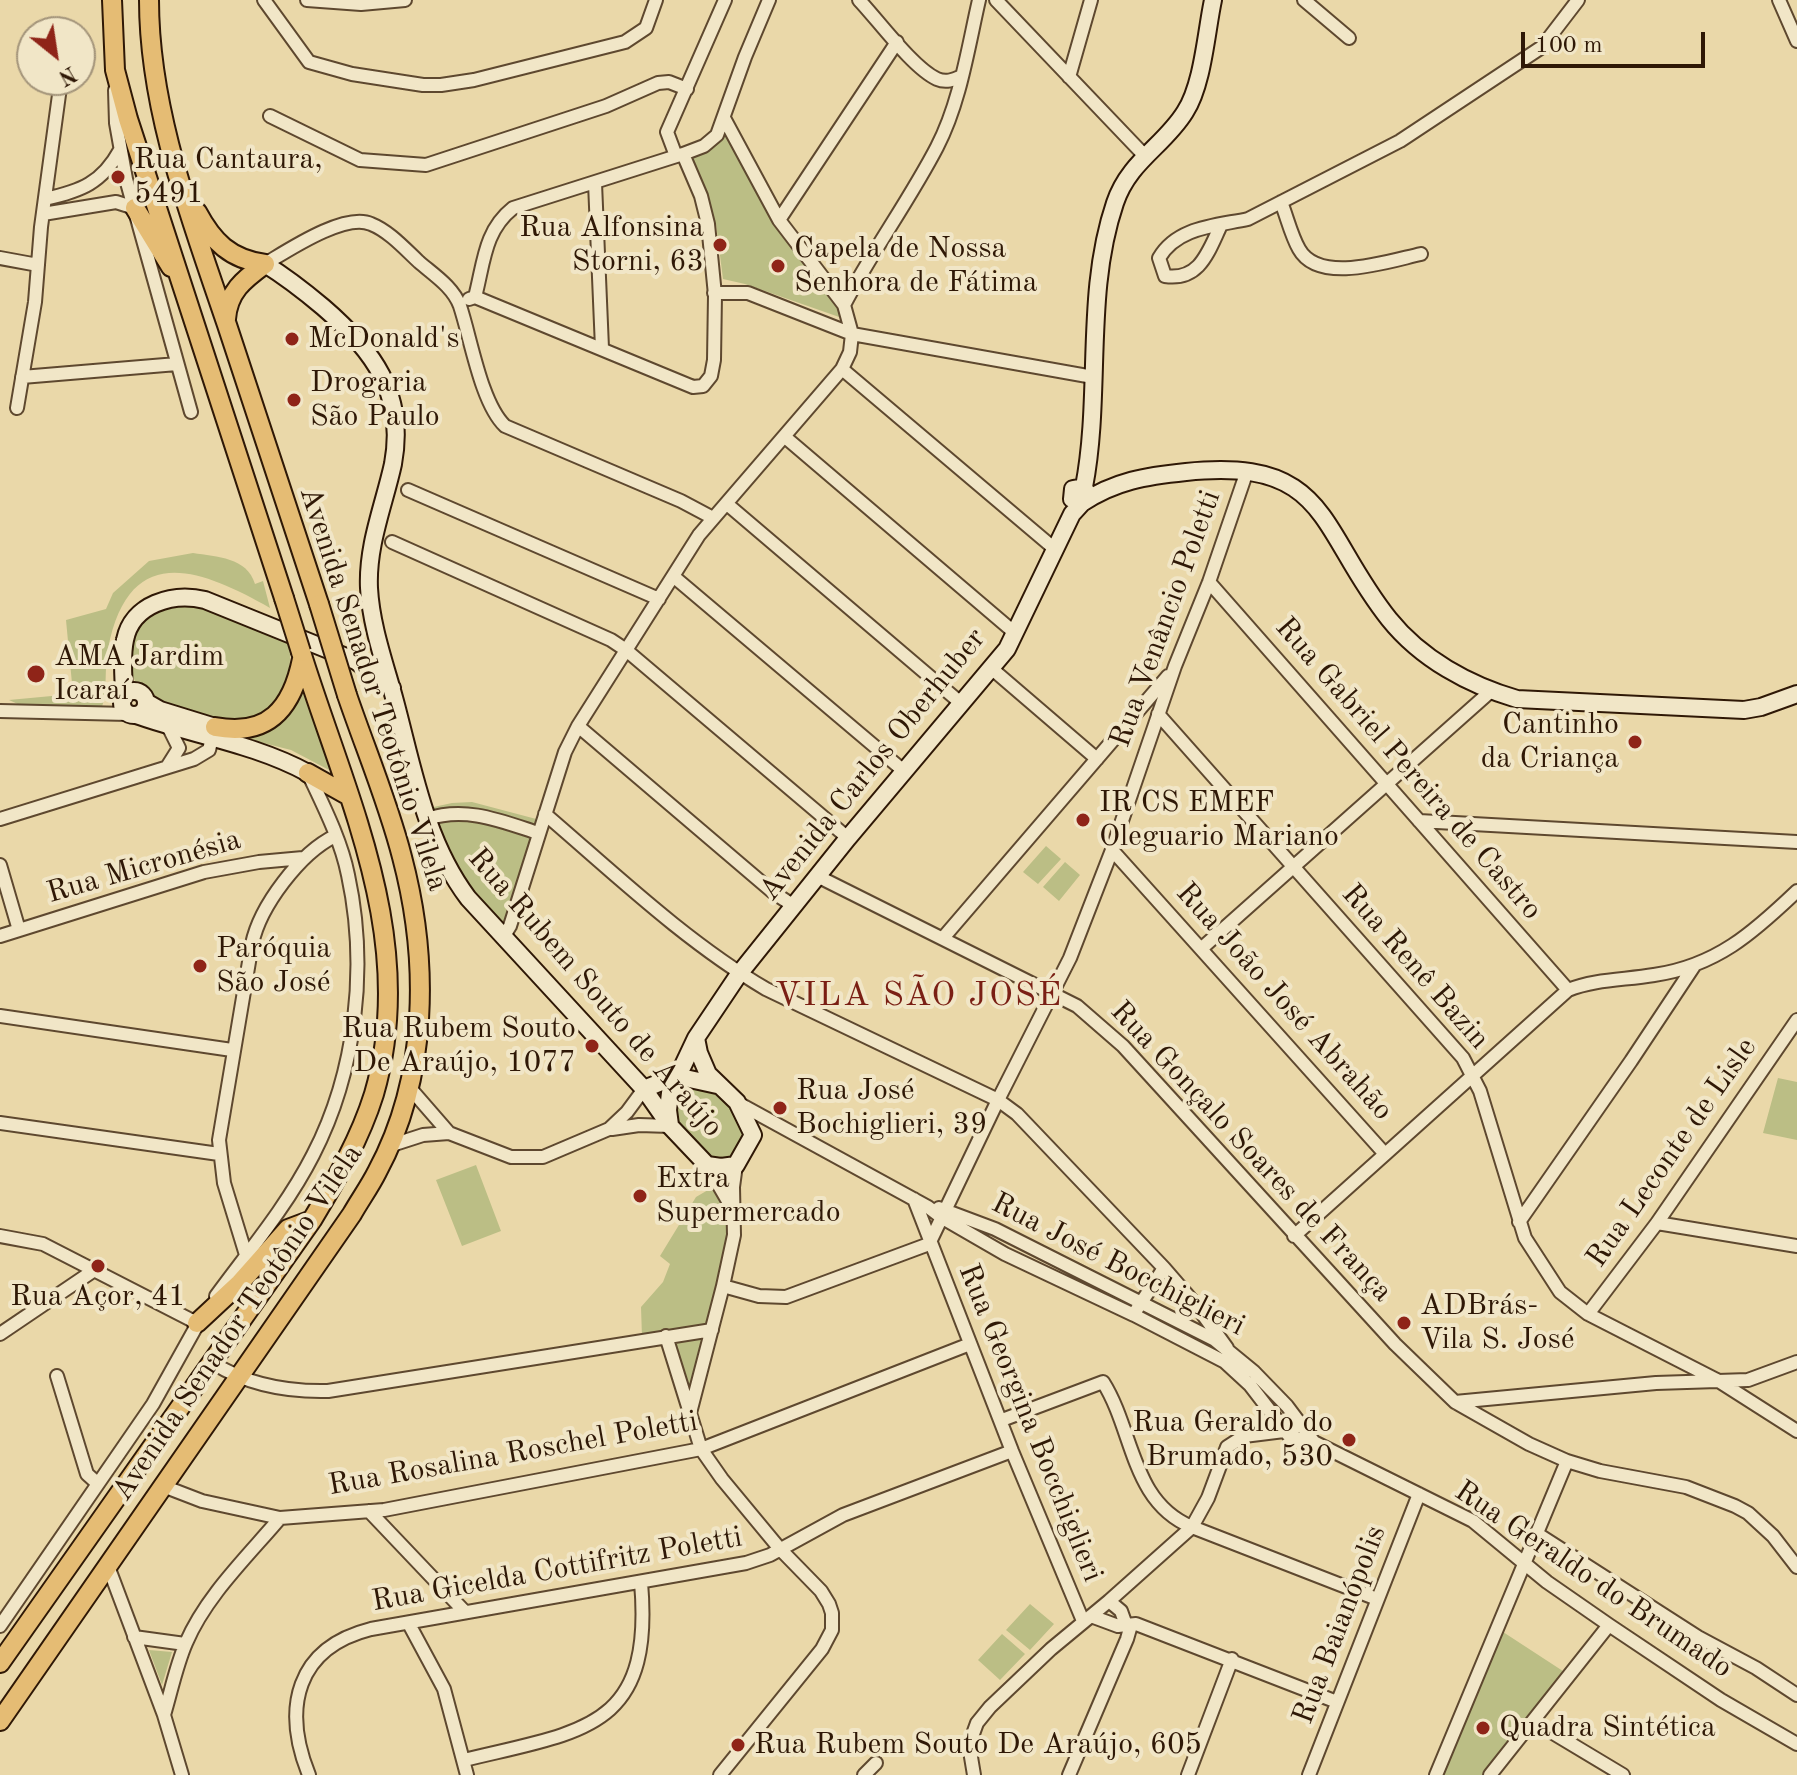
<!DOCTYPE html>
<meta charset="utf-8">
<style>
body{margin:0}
#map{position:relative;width:1797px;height:1775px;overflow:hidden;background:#ead8a9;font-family:"Old Standard TT",serif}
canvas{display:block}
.north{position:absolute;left:16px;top:16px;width:80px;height:80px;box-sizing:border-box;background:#f1e6c7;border:2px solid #a3947a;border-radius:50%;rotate:150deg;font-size:22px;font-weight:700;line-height:32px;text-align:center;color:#2f1806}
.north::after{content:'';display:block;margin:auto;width:28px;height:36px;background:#8f2418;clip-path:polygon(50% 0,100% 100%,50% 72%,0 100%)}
.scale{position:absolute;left:1521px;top:32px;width:184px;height:36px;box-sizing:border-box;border:4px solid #2f1806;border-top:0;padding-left:10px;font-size:24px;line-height:28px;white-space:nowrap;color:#2f1806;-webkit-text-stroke:6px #f1e6c7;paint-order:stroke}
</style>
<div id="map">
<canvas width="1797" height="1775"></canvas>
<div class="north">N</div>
<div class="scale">100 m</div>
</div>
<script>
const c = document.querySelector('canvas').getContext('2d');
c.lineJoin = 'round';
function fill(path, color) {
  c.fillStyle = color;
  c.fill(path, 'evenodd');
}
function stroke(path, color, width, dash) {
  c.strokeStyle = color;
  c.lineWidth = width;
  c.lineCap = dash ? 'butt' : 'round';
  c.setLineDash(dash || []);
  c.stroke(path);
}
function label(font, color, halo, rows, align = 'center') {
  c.font = font + ' "Old Standard TT",serif';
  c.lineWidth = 8;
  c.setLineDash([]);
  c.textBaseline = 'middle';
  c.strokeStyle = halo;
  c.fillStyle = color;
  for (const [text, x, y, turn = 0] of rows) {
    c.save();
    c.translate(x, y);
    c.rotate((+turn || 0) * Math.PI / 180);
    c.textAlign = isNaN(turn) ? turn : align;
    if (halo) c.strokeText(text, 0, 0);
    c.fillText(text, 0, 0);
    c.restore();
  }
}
const green = new Path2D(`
 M728,132L838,307L842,318L745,284L723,279L716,224L692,156Z
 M193,553C217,557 247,557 255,584L263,581L270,608C199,568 129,541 108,649C104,668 108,692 101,710L96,713L20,705L9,700L73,694L66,620L106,609L113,593L149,561Z
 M166,592L291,640L289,679L274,706L250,721H220L152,701C121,675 130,653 133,617Z
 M302,687L333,772L291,750L220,732H245Z
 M472,802L540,820L510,917L502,928L456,877L429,808L452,803Z
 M1046,846L1061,859L1038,884L1023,872Z
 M1065,862L1080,875L1059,901L1043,887Z
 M1778,1078L1797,1082V1140L1763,1133Z
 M695,1083L733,1101L750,1138L734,1161L715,1166L673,1127L671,1099L682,1086Z
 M476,1165L501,1231L462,1246L436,1180Z
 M719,1189L732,1219L710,1329L642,1337L641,1307L663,1282L670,1264L660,1256L696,1197L708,1190Z
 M1166,1279L1191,1304L1190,1310L1157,1295L1155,1288Z
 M710,1333L689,1409L662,1338Z
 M1030,1604L1054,1624L1030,1650L1006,1630Z
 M1500,1630L1569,1675L1489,1775H1437Z
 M1002,1634L1025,1654L1000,1680L978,1660Z
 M149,1650L172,1652L162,1685Z`);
const street = new Path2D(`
 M264,0L309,62L352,74L423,85H441L474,80L625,42L646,28L656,0
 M307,0L361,4L405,0
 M859,0C878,20 913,68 937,79C946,83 953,80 962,76
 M996,0L1144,155
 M1304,0L1349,38
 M1779,0L1797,41
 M1069,77L1091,0
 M115,90L116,123L126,179L191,412
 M270,116L360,160L426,165L606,106L658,83L669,82L687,89
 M676,156L667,132L725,0
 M595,183L602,348
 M45,199C81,191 102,183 120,150
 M1281,202C1287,217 1291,235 1299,249C1319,285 1389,261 1421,254
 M43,214L116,202L135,208
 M779,220L897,42
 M1221,225C1208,252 1200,281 1165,276L1159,258C1177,227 1215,226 1248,219L1400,141L1542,47L1578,0
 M0,258L38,265
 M265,264C287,251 345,212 371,224C389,231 405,249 419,262C434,275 453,287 460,306C471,339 481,403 505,426L681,501L713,518
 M714,293H748L852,334L1093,377
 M475,297L693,387L703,386L711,376L714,360L715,295L708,224L701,196L683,154
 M469,299L475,297C484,263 484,231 513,208L683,154L704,146L717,135L745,57L769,0
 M844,305C872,251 909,201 937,147C960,103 968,48 979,0
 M842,369L1056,550
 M22,377L177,364
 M17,408L35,302L41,227L61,80
 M785,437L1015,633
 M408,490L659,599
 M727,504L962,704
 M392,542L611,640L626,650L848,838
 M673,576L905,772
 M1209,582L1568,990
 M991,668L1097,759
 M0,711L128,714
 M1158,714L1463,1058L1480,1091L1525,1238L1560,1292L1588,1314L1717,1380L1797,1431
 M578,726L774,893L794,906
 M167,767L179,748L168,726
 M545,814C615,874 686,942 766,989L998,1100L1017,1114L1164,1268L1196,1305L1227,1348
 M0,819L194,759L209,750L214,730
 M427,819C466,806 501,821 538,833
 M1419,821L1797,842
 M1112,850L1385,1154
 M0,865L19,930
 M819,877L1077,1006L1123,1046L1395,1344L1455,1402L1529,1444L1567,1461L1600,1471L1686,1487L1735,1506L1748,1513L1773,1536L1797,1567
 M0,936L204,872L259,862L303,858
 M504,936L510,926L565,752L578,726L699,535L842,369L850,352L852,334L844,305L779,220L724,118
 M943,938L1168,676
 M1202,948L1491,691
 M0,1016L232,1050
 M409,1087L449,1133
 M738,1103L928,1207L941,1217L1005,1254L1134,1315L1225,1362L1250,1385L1290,1437L1314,1442L1473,1521L1547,1582L1609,1625L1721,1700L1797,1744
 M0,1123L219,1154
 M612,1129L639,1125L670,1126
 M389,1146L423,1135L449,1133L511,1157H543L609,1129L627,1112L644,1089
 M707,1165L732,1208
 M914,1199L1012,1451L1083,1621
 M939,1208L995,1229L1215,1340L1254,1372L1287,1406L1314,1442
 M1519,1222L1631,1061L1694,966
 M1657,1223L1797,1246
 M0,1236L43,1244L197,1323
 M1294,1236L1568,990C1595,979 1625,980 1654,975C1716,966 1753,933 1797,891
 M246,1255L224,1183L219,1140L252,944C260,906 300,853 335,836
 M723,1286L759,1296L786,1297L929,1244L998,1100L1070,958L1112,850L1175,666L1209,582L1247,471
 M216,1296C249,1251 287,1206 313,1155C356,1072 368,967 348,875C341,840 323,805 308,773
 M1137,1309L1164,1268
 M1588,1314L1657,1223L1797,1020
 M0,1334L93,1271
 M666,1336L690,1413
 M213,1363C248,1385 287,1392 328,1391L712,1330
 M57,1376L87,1474L97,1483
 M1455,1402L1656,1383L1748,1380L1797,1362
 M1002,1420L1103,1382C1134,1431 1131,1502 1192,1527L1377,1599
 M163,1486L202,1501L280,1518L384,1510L701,1449L970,1344
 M369,1511L465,1612
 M1536,1533L1698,1637L1756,1668L1797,1695
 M108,1566L164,1715L182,1775
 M1109,1601L1121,1611L1126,1625L1136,1624L1337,1702
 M1091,1616L1118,1626L1126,1625
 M409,1624L444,1689L467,1775
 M0,1626L153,1404L201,1318
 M134,1637L185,1644
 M164,1715C171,1692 176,1666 186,1643C206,1596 247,1557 280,1518
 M1533,1721L1623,1775
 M464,1760C583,1731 654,1730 641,1582
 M309,1775C282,1708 296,1648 371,1629L746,1563L770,1555L843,1515L1012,1451
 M720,1775L822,1649L832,1630V1613L829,1604L821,1591L780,1549L722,1479L701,1449L690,1413L723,1286L734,1235L733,1187L736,1165
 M864,1775L876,1763
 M974,1775L969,1745L977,1723L990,1707L1051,1649L1109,1601L1192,1527L1208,1498L1227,1447L1244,1436L1284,1431L1302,1425
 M1069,1775L1127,1639L1131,1625
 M1188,1775L1232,1659
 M1309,1775L1419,1494
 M1436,1775L1567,1461
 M1490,1775L1609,1625`);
const secondary = new Path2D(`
 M265,264C286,277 304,291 323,307C373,350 406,394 393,464C384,505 367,545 369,588C371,626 385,664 395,701C413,768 425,841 468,898L644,1089L670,1126L707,1165L721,1167L736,1165L753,1135L737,1102L708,1074L699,1053L696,1038
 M1084,487C1102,394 1084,294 1115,203C1129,161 1164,146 1185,112C1203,84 1206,33 1213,0
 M1086,500L1088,495L1084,487L1073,489L1072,499L1082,503C1115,481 1146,476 1186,472C1330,457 1318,530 1389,619C1421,659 1469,685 1517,699L1744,710L1761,707L1797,694
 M122 703a12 12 0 1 1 24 0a12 12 0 1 1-24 0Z
 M124,697C124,678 121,658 125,640C132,604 173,592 205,600L356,661L392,688
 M146,702L160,710L215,727
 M136,715C193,735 255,744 308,773
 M644,1089L676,1076L717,1085
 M670,1125L668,1110L670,1093L696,1038L739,974L848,838L1007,649L1072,514L1082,503`);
const primary = new Path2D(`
 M112,0L115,70L128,119L284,598
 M149,0C149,112 192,221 227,325C258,418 289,511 319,604
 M135,208L171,267
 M197,212C213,242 230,259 265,264
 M226,319C228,292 243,280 265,264
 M215,727C268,737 292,709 302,659
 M308,773L349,796
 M197,1323L240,1283L288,1229L312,1220
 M0,1663L312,1220C336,1180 360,1139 374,1094C419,940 346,797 301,652
 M0,1721L352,1214C360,1200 370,1186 377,1172C429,1076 429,959 402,857C388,802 365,748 347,695`);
const primaryBridge = new Path2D(`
 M284,598L301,652
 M319,604L347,695`);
const markers = [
 [118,177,8,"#8f2418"],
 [720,245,8,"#8f2418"],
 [778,266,8,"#8f2418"],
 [292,339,8,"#8f2418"],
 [294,400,8,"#8f2418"],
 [36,674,10,"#8f2418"],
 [1635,742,8,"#8f2418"],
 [1083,820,8,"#8f2418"],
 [200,966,8,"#8f2418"],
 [592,1046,8,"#8f2418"],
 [780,1108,8,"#8f2418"],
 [640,1196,8,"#8f2418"],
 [98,1266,8,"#8f2418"],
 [1404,1323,8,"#8f2418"],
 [1349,1440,8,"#8f2418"],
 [1483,1728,8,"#8f2418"],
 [738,1745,8,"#8f2418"]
];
const poiNames = [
 ["Rua Cantaura,",134,160],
 ["5491",134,194],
 ["Rua Alfonsina",704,228,"right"],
 ["Storni, 63",704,262,"right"],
 ["Capela de Nossa",794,249],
 ["Senhora de Fátima",794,283],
 ["McDonald's",308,339],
 ["Drogaria",310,383],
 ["São Paulo",310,417],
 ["AMA Jardim",54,657],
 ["Icaraí",54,691],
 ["Cantinho",1619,725,"right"],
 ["da Criança",1619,759,"right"],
 ["IR CS EMEF",1099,803],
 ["Oleguario Mariano",1099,837],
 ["Paróquia",216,949],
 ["São José",216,983],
 ["Rua Rubem Souto",576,1029,"right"],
 ["De Araújo, 1077",576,1063,"right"],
 ["Rua José",796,1091],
 ["Bochiglieri, 39",796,1125],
 ["Extra",656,1179],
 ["Supermercado",656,1213],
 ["Rua Açor, 41",98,1297,"center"],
 ["ADBrás-",1420,1306],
 ["Vila S. José",1420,1340],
 ["Rua Geraldo do",1333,1423,"right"],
 ["Brumado, 530",1333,1457,"right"],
 ["Quadra Sintética",1499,1728],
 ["Rua Rubem Souto De Araújo, 605",754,1745]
];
const streetNames = [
 ["Rua Venâncio Poletti",1166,619,-70],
 ["Avenida Senador Teotônio Vilela",373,689,72],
 ["Avenida Carlos Oberhuber",873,765,-51],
 ["Rua Gabriel Pereira de Castro",1408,769,49],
 ["Rua Micronésia",144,867,-16],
 ["Rua Renê Bazin",1415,967,49],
 ["Rua Rubem Souto de Araújo",595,993,49],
 ["Rua João José Abrahão",1284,1002,48],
 ["Rua Gonçalo Soares de França",1251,1152,47],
 ["Rua Leconte de Lisle",1672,1153,-55],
 ["Rua José Bocchiglieri",1118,1265,27],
 ["Avenida Senador Teotônio Vilela",238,1323,-56],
 ["Rua Georgina Bocchiglieri",1030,1423,68],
 ["Rua Rosalina Roschel Poletti",513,1454,-10],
 ["Rua Gicelda Cottifritz Poletti",557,1570,-10],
 ["Rua Geraldo do Brumado",1593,1580,34],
 ["Rua Baianópolis",1340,1625,-69]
];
const quarterNames = [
 ["VILA SÃO JOSÉ",919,996]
];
fill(green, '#bbbe85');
stroke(street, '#5e482f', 16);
stroke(secondary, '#2f1806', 20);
stroke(primary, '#2f1806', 22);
stroke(street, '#f1e6c7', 12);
stroke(secondary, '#f1e6c7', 16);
stroke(primary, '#e5bc74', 18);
stroke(primaryBridge, '#2f1806', 22, []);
stroke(primaryBridge, '#e5bc74', 18);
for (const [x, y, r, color] of markers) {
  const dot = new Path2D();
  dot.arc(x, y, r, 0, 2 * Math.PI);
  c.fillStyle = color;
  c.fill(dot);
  stroke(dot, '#f1e6c7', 3);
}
label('30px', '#2f1806', '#f1e6c7', poiNames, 'left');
label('30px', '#2f1806', '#f1e6c7', streetNames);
c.letterSpacing = '2px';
label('34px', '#7a1f14', '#f1e6c7', quarterNames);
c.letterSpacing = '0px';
</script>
